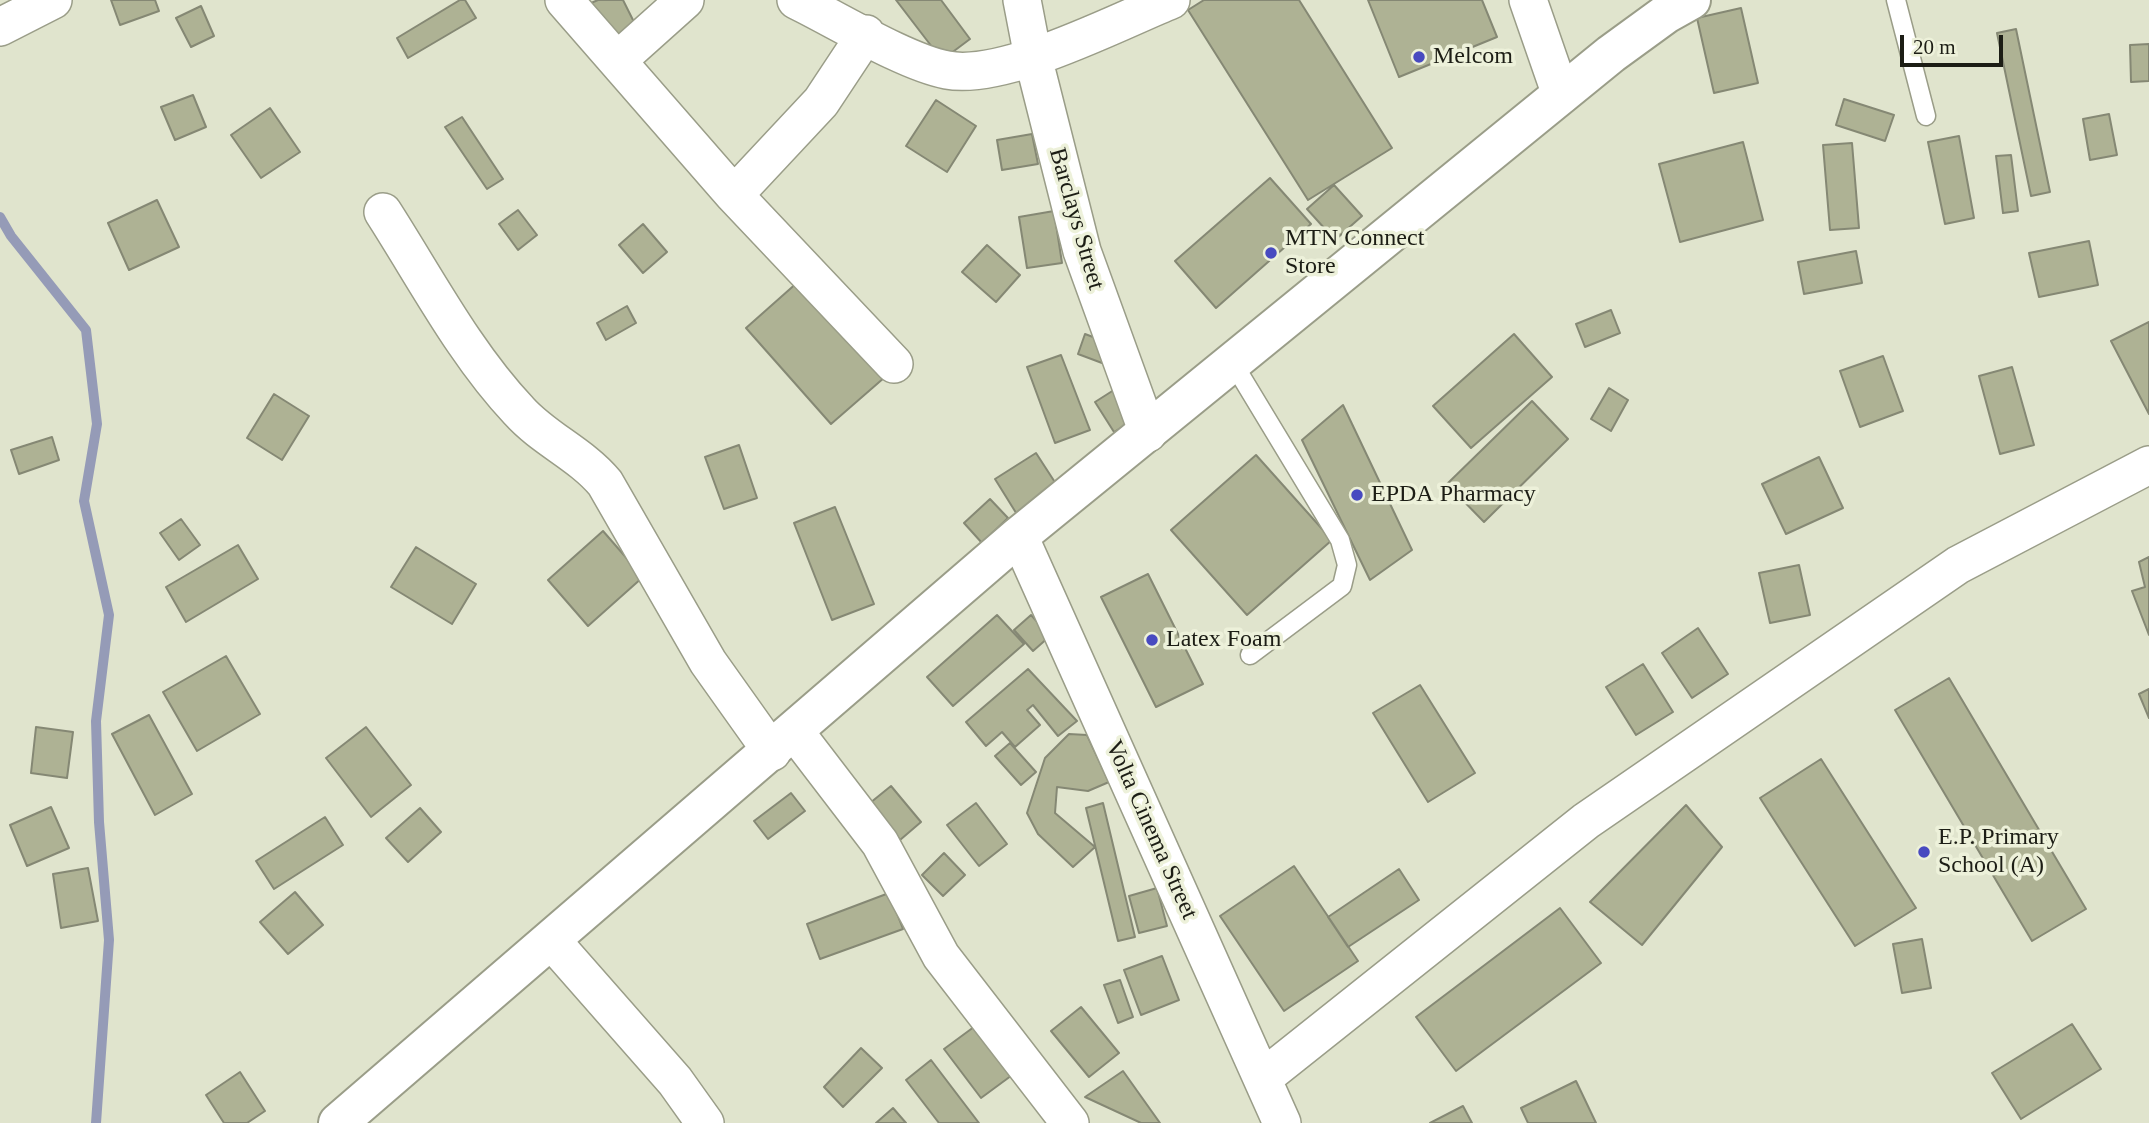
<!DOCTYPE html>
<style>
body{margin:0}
#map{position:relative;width:2149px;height:1123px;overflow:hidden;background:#e0e4cd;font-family:"Times New Roman",serif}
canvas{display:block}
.scale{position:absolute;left:1900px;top:35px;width:103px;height:32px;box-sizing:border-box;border:4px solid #1c1d15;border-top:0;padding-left:9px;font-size:21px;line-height:24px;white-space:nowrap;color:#1c1d15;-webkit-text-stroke:5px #edf1da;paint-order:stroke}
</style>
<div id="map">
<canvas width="2149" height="1123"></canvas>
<div class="scale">20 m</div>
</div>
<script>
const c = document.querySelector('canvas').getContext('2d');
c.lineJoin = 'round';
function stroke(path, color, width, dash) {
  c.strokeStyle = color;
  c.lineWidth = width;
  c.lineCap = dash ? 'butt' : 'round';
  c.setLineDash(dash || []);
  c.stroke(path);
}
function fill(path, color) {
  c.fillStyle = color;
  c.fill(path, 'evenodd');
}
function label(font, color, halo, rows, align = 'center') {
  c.font = font + ' "Times New Roman",serif';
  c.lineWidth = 7;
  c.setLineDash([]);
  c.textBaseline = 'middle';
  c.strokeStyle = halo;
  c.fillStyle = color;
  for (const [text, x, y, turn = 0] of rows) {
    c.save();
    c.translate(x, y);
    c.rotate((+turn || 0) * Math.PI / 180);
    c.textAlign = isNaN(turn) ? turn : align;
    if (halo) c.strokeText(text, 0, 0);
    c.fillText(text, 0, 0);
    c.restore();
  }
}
const stream = new Path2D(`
 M0,217L11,236L86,330L97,424L84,501L109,615L96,721L99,822L109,940L96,1123`);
const building = new Path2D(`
 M111,0H155L159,11L120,25Z
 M460,0H465L476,18L408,58L397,38Z
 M598,0H623L636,26L608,39L591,3Z
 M896,0H941L970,39L942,60Z
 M1204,0H1299L1392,148L1308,200L1188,10Z
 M1368,0H1482L1497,37L1399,77Z
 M201,6L214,36L191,47L176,18Z
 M1741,8L1758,83L1714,93L1697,18Z
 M2016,29L2050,192L2031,196L1997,33Z
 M2149,44V81L2131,82L2130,45Z
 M193,95L206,127L175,140L161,107Z
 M1844,99L1894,115L1885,141L1836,125Z
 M936,100L976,126L947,172L906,146Z
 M270,108L300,152L261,178L231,135Z
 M2109,114L2117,155L2090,160L2083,119Z
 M462,117L503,179L487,189L445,127Z
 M1032,134L1038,164L1002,170L997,140Z
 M1959,136L1974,218L1945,224L1928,142Z
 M1743,142L1763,220L1680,242L1659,164Z
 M1852,143L1859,228L1830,230L1823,145Z
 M2011,155L2018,211L2003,213L1996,156Z
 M1270,178L1311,224L1216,308L1175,261Z
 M1334,185L1362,216L1335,240L1307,209Z
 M157,200L179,247L129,270L108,223Z
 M518,210L537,235L518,250L499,224Z
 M1054,211L1062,263L1027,268L1019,217Z
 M643,224L667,252L643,273L619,245Z
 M2089,241L2098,285L2039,297L2029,253Z
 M987,245L1020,275L996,302L962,272Z
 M1856,251L1862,283L1804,294L1798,262Z
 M799,281L885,377L831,424L746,328Z
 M627,306L636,323L606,340L597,323Z
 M1611,310L1620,333L1585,347L1576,324Z
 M2149,322V414L2111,341Z
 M1085,334L1109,343L1102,363L1078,354Z
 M1514,334L1552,377L1471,448L1433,406Z
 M1061,355L1090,430L1055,443L1027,367Z
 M1883,356L1903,411L1860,427L1840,371Z
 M2012,367L2034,445L2000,454L1979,376Z
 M1117,388L1136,419L1114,432L1095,402Z
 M1609,388L1628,400L1611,431L1591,419Z
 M274,394L309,416L282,460L247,438Z
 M1532,401L1568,439L1484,522L1447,484Z
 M1343,405L1412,550L1370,580L1302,440Z
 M52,437L59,460L19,474L11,450Z
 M739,445L757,498L724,509L705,457Z
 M1036,453L1060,490L1018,516L995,479Z
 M1256,455L1332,540L1247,615L1171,530Z
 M1819,457L1843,508L1786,534L1762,484Z
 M990,499L1008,518L982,543L964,523Z
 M835,507L874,604L832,620L794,523Z
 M181,519L200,545L179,560L160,533Z
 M603,531L643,577L588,626L548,580Z
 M238,545L258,579L186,622L166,587Z
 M416,547L476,584L452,624L391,587Z
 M2149,557V635L2132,591L2145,587L2139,562Z
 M1799,565L1810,615L1770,623L1759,573Z
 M1148,574L1203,684L1156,707L1101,597Z
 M997,615L1024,644L953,706L927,677Z
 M1031,615L1050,636L1033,651L1014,630Z
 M1698,628L1728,674L1692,698L1662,653Z
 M226,656L260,714L197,751L163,692Z
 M1643,664L1673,712L1636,735L1606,687Z
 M1028,669L1077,721L1058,736L1033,705L1027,710L1040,725L1015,747L1002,732L986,746L966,722Z
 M1949,678L2086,909L2032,941L1895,710Z
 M1420,685L1475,773L1428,802L1373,713Z
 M2149,689V718L2139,694Z
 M149,715L192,794L155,815L112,734Z
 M36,727L73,732L67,778L31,773Z
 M366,727L411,785L371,817L326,758Z
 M1069,734L1087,735L1109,782L1088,791L1057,787L1055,813L1095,847L1073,867L1038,834L1027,813L1045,758Z
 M1010,743L1036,772L1021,785L995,756Z
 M1821,759L1916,908L1855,946L1760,798Z
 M891,786L921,822L900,840L870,803Z
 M791,793L805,811L768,839L754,821Z
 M976,803L1007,844L979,866L947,825Z
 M1103,803L1135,937L1118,941L1086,808Z
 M1686,805L1722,847L1642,945L1590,902Z
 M51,807L69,848L27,866L10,825Z
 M420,808L441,832L408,862L386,838Z
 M325,817L343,845L274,889L256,861Z
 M944,853L965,875L943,896L922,875Z
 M1294,866L1358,961L1284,1011L1220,916Z
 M88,868L98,921L61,928L53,874Z
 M1399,869L1419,900L1348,947L1328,917Z
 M1157,888L1167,926L1139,933L1129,896Z
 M295,892L323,925L288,954L260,922Z
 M889,893L903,929L820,959L807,924Z
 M1560,908L1601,963L1456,1071L1416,1017Z
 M1922,939L1931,988L1902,993L1893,944Z
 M1162,956L1179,1000L1141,1015L1124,970Z
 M1120,980L1133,1017L1118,1023L1104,985Z
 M1081,1007L1119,1053L1089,1077L1051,1031Z
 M982,1021L1019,1070L981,1098L944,1049Z
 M2072,1024L2101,1069L2021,1119L1992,1073Z
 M861,1048L882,1068L843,1107L824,1087Z
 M931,1060L979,1123H939L906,1080Z
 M1123,1071L1160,1123H1141L1085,1097Z
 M240,1072L265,1111L247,1123H224L206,1095Z
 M1576,1081L1596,1123H1528L1521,1108Z
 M1463,1106L1472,1123H1430Z
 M893,1108L906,1123H876Z`);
const service = new Path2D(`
 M1896,0L1926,116
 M1233,363L1340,540L1347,565L1342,586L1250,655`);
const minor = new Path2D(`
 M564,0L734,195L894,364
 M796,0C837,20 905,62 947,70C1004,81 1117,22 1171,0
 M1022,0L1033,57L1082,251L1148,433
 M1528,0L1561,95
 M0,27L53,0
 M618,60L685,0
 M734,195L821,102L866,34
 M383,212C426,279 465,354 519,411C544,439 581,454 605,483L708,662L772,752
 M1019,536L1282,1123
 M795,732L880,843L941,956L1070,1123
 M552,941L675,1081L705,1123
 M1263,1078L1586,821L1958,565L2149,465`);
const trunk = new Path2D(`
 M338,1123L1019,536L1611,54L1666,14L1691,0`);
const markers = [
 [1419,57,7,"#484ac0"],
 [1271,253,7,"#484ac0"],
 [1357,495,7,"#484ac0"],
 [1152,640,7,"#484ac0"],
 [1924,852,7,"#484ac0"]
];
const poiNames = [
 ["Melcom",1433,57],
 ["MTN Connect",1285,239],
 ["Store",1285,267],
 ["EPDA Pharmacy",1371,495],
 ["Latex Foam",1166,640],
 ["E.P. Primary",1938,838],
 ["School (A)",1938,866]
];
const streetNames = [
 ["Barclays Street",1076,219,74],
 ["Volta Cinema Street",1151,830,66]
];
stroke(stream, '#959bb7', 10);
fill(building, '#aeb294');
stroke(building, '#858874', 2);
stroke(service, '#9a9d88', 21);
stroke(minor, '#9a9d88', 40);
stroke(trunk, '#9a9d88', 42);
stroke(service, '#fff', 18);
stroke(minor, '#fff', 37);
stroke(trunk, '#fff', 38);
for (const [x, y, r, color] of markers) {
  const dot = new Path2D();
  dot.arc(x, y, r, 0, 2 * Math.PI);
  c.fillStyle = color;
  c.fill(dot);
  stroke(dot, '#edf1da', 2.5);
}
label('24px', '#1c1d15', '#edf1da', poiNames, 'left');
label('24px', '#1c1d15', '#edf1da', streetNames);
</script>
